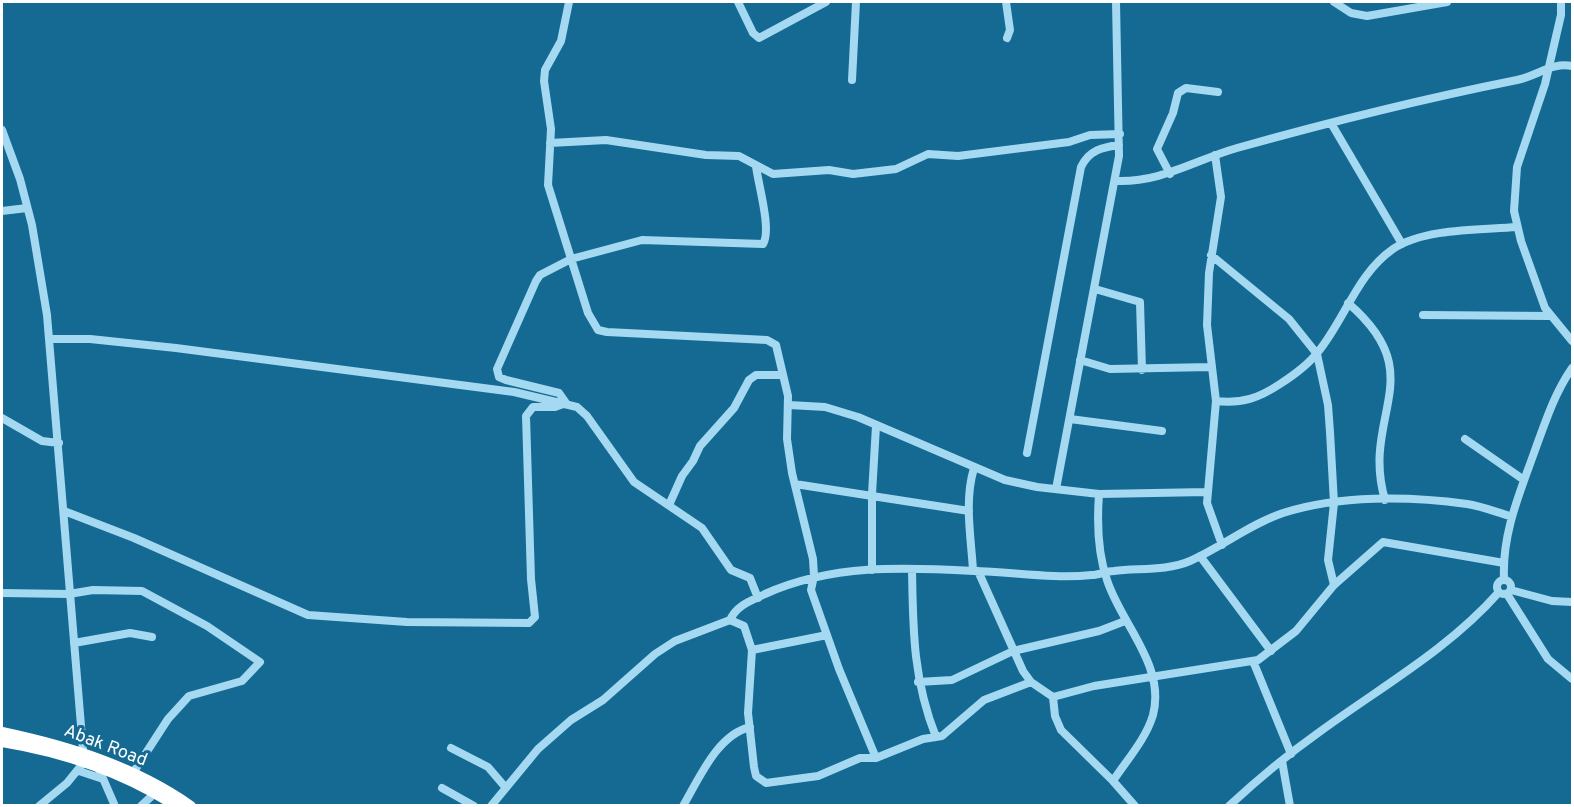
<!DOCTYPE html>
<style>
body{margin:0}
#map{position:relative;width:1574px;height:807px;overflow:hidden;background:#156a93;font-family:Overpass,sans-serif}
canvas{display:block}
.frame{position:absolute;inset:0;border:3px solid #fff;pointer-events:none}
</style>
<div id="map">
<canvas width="1574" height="807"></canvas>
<div class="frame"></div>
</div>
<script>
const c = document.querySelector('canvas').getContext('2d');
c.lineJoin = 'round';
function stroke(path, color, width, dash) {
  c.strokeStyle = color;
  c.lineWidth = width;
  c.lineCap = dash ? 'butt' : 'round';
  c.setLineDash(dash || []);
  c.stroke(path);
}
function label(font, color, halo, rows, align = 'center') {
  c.font = font + ' Overpass,sans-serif';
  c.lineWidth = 6;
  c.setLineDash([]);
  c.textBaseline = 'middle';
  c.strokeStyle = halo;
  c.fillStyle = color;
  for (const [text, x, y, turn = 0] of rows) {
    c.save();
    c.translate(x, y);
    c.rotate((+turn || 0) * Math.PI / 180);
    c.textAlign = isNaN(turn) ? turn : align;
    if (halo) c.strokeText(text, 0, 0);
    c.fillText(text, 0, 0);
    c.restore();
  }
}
const minor = new Path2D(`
 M569,2L561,41L545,70L544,81L551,129L548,185L588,313L598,330L607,332L767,340L776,345L788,396L787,439L792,473L813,559L814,576L811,590L839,669L876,758
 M738,2L753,33L759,38L826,2
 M1006,2L1010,30L1007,38
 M1334,2L1351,13L1367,16L1447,2
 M1561,2V15L1545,84L1517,167L1514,211L1521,241L1545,308L1572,341
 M852,80L856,2
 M1331,123L1402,244
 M2,130L20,179L32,225L47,315L84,762L67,783L39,806
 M550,143L606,140L706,155L739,156L773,174L829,170L853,174L896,169L928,154L958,156L1069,142L1090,135L1120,134
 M1215,155L1221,197L1209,273L1207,325L1216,401L1207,503L1222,545
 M1170,174L1157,149L1173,113L1178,93L1186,88L1218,92
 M1115,181C1161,183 1195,160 1237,148C1330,122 1422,99 1517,80C1537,76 1552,62 1572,66
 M2,211L27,208
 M1211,255L1289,319L1317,354L1328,405L1330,432L1334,503L1328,560L1334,585
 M1095,289L1140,302L1142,370
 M1348,303C1433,376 1360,415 1385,500
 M1423,315L1551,316
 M50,339H90L176,348L514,392L577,407L587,416L634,482L702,528L731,570L750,578L758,598
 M1080,360L1110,369L1211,367
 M1216,401C1242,404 1259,398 1280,384C1294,375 1308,365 1318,352C1345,319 1357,274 1393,249C1423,228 1482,230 1516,227
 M789,405L825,407L858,417L1005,480L1037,487L1099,494C1097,521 1098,554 1107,580C1121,624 1166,665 1153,715C1146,739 1126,761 1113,781L1135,806
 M2,418L42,441L59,443
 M1070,419L1162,431
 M1465,439L1524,480
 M1027,453L1081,167C1089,150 1103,147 1119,145
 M795,484L969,511
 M1056,489L1119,156L1116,2
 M1099,494L1207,492
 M669,505L682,476L693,461L700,446L734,408L749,380L756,375H782
 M64,511L134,538L308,615L407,622L529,623L535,617L531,579L526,416L533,407H555L566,403L559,393L506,380L499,377L497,369L536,281L540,275L571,259L642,240L763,244C772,230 758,184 756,166
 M1200,556L1271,651
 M912,569C913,630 913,679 936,737
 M872,570V494L876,426
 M973,570C971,537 964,501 974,468
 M978,571L1023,671L1031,682L1053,697L1055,716L1061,730L1113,781
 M1504,579C1502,534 1519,495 1534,453C1545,423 1554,394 1572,368
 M1497 587a7 7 0 1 1 14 0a7 7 0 1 1-14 0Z
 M1511,590L1552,601L1572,602
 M2,593L69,594L93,590L142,591L207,626L260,662L242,681L189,696L168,719L133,773
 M1507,594L1548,659L1572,679
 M730,620C737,605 751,601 765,594C831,564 904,567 974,571C1013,572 1053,579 1092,575C1099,575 1106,571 1114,571C1138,568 1167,571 1190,561C1220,548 1252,523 1283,513C1339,495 1409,496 1467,504C1481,506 1496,512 1510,516
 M74,643L130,633L152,637
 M752,650L827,635
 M1253,661L1291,754
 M918,682L952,680L1013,651L1099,631L1125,621
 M1053,697L1094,686L1258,660L1296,631L1334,585L1383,542L1504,563
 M451,748L488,767L506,788
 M1282,761L1290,806
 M98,767L115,806
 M79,771L103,779
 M442,788L474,806
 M141,806L155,793
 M491,806L538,749L571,720L603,700L655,654L675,641L730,620L744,626L752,650L748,713L754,767L756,776L766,783L818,776L860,758H876L923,739L942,736L984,700L1031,682
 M683,806C699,779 717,735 750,727
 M1229,806C1257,780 1287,755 1318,733C1379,688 1448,650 1499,592`);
const highway = new Path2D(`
 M2,732C68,746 134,766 191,806
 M2,742C63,752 123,772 176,806`);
const streetNames = [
 ["Abak Road",105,747,21]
];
stroke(minor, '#a4d9f1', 8);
stroke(highway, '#fff', 10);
label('18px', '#fff', '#156a93', streetNames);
</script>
